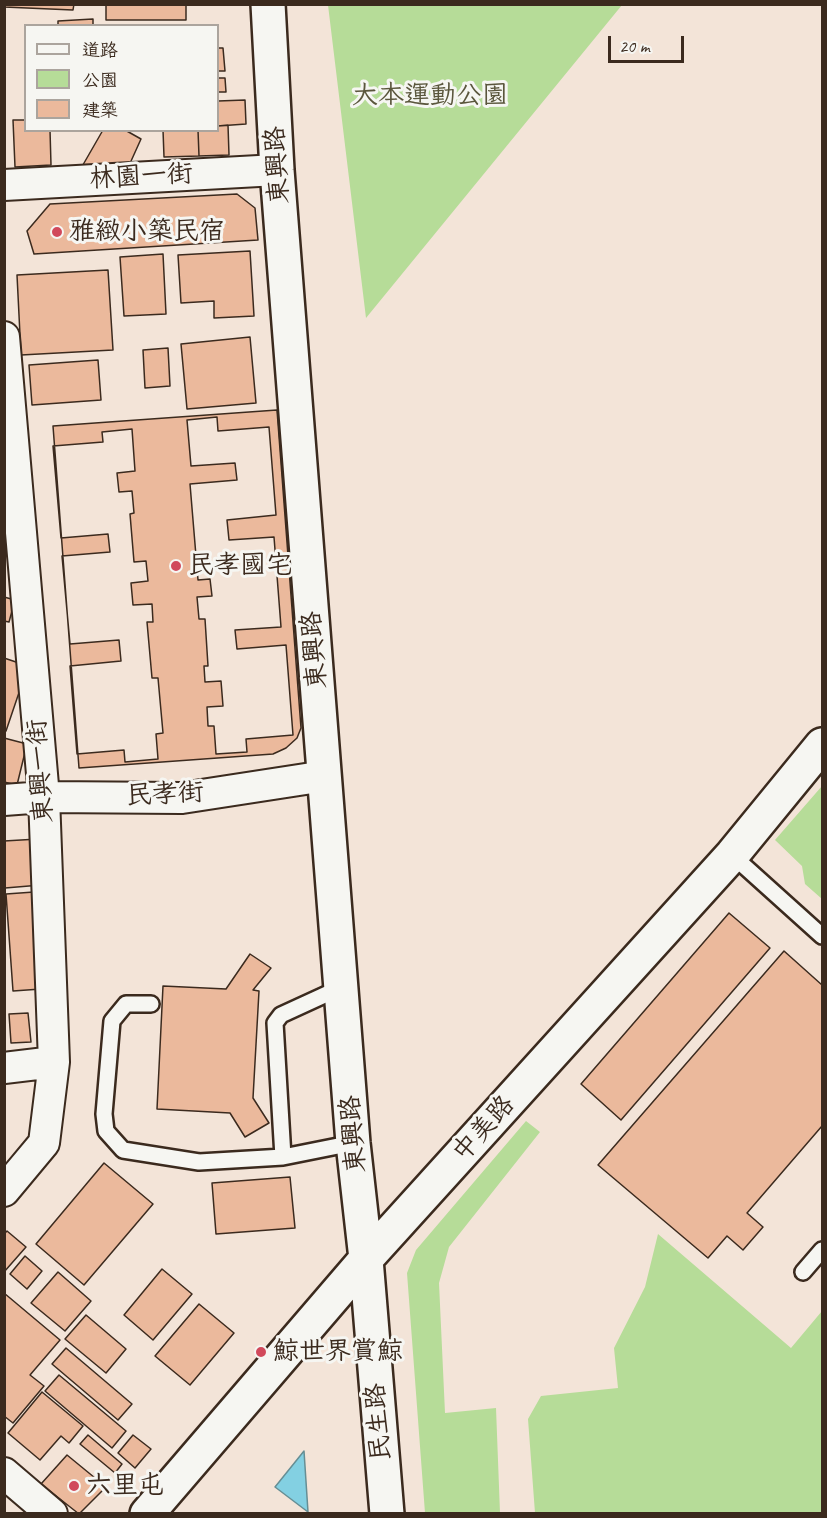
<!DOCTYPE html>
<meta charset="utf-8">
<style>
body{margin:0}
#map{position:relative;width:827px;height:1518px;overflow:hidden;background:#f3e4d8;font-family:Caveat,"LXGW WenKai TC",sans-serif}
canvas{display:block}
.frame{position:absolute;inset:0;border:6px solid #3b2a1e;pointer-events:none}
.legend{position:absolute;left:24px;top:24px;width:195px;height:108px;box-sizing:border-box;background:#f6f6f2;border:2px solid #aba49d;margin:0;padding:8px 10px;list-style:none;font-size:18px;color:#3b2a1e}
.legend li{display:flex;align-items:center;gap:12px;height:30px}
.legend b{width:30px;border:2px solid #aba49d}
.scale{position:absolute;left:608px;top:36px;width:76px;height:27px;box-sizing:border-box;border:3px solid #3b2a1e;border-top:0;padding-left:8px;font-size:18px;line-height:21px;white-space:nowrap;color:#3b2a1e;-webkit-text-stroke:4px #f6f6f2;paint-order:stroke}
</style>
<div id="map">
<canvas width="827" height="1518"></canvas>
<div class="frame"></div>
<ul class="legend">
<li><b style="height:8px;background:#f6f6f2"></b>道路</li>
<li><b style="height:16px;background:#b6dc98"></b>公園</li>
<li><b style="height:16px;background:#ebb99c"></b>建築</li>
</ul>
<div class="scale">20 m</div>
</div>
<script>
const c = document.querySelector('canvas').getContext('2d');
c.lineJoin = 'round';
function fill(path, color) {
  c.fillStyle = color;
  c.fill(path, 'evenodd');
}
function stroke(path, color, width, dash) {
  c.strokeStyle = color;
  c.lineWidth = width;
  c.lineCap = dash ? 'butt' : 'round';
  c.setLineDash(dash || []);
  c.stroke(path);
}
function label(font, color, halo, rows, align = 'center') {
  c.font = font + ' Caveat,"LXGW WenKai TC",sans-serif';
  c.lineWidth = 6;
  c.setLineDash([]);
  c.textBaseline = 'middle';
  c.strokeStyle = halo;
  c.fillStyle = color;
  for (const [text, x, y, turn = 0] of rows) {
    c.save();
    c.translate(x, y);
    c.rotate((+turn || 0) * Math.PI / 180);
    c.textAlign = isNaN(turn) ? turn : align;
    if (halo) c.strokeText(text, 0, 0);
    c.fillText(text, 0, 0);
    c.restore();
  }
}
const green = new Path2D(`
 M328,5H622L366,318Z
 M822,786V899L805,884L802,866L775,840Z
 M526,1121L540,1132L449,1247L439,1283L445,1413L496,1408L500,1513H425L407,1273L416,1250Z
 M658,1234L791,1348L822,1311V1513H535L528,1419L541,1396L618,1388L614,1348L645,1287Z`);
const water = new Path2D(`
 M304,1451L308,1512L275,1487Z`);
const building = new Path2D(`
 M4,4H74L73,10L4,7Z
 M106,4H186V20H106Z
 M93,19V26H58V21Z
 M218,48H223L225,71H218Z
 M218,78H225L226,92H218Z
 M245,100L246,124L218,126V101Z
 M13,120H26V130H50L51,165L15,167Z
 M228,125L229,155L199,156L198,130H218V126Z
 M103,130H125L141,139L127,170H80Z
 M163,130H198L199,156L164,157Z
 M237,194L255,208L258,240L34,254L27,231L50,204Z
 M250,251L254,316L214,318V301L181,303L178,255Z
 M163,254L166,314L124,316L120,257Z
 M108,270L113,350L21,355L17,275Z
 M250,337L256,403L187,409L181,344Z
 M168,348L170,386L145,388L143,350Z
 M98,360L101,400L32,405L29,365Z
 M277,410L301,728L297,738L286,748L273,754L79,768L53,426Z
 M217,417L218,431L269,427L276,515L227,520L229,540L274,537L281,627L235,630L237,649L286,645L293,735L246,739L247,752L216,754L214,726H208L207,707L223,706L221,681L205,682L204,666H208L205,619H199L197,597L212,596L210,579L198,580L190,484L237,480L235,463L191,466L187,420Z
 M132,429L135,471L117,473L119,492L132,491L134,513L130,514L134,562L146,561L148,581L131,583L133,605L152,604L153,622H147L152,678H158L163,733L156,734L158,759L125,762L124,750L77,754L70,666L121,661L119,640L70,644L62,556L110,552L108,534L61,538L53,446L103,442L102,432Z
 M4,597L15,600L9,622L4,621Z
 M4,658L28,666L6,731H4Z
 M4,738L27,744L17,785L4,782Z
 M38,839L41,885L5,888L4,841Z
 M34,892L41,989L13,991L6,894Z
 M729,913L770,948L621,1120L581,1084Z
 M784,951L822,985V1126L747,1213L763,1227L743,1250L727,1236L708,1258L598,1165Z
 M250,954L271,968L253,990L259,991L253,1098L269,1123L245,1137L230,1113L157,1109L163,986L226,989Z
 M28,1013L31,1042L11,1043L9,1014Z
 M104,1163L153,1204L84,1285L36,1244Z
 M290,1177L295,1228L216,1234L212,1183Z
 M7,1231L26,1247L4,1272V1234Z
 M25,1256L42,1271L27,1289L10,1274Z
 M162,1269L192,1294L153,1340L124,1315Z
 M58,1272L91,1301L65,1331L31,1303Z
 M4,1293L60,1340L30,1375L44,1386L13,1423L4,1416Z
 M199,1304L234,1333L190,1385L155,1356Z
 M86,1315L126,1349L106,1373L65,1339Z
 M66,1348L132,1404L118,1420L52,1364Z
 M59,1375L126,1431L112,1448L45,1391Z
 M42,1392L83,1426L69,1443L61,1436L40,1460L8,1433Z
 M88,1435L122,1464L115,1473L80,1444Z
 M133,1435L151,1449L135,1468L118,1453Z
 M67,1455L106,1487L79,1514L41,1484Z`);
const lane = new Path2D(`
 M732,855L822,936
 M151,1004H126L112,1021L104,1114L106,1131L123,1150L199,1162L283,1157L353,1143
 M283,1157L275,1023L281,1015L342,987
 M803,1272L822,1250`);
const street = new Path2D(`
 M4,185L277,170
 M4,337L44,797L54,1062L44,1143L4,1191
 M4,800L44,797L182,798L325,776
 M4,1068L54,1062
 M4,1473L52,1514`);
const secondary = new Path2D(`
 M268,4L277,170L353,1143L366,1259L387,1514
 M147,1514L366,1259L732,855L822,745`);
const markers = [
 [57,232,6,"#d1495b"],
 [176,566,6,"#d1495b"],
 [261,1352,6,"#d1495b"],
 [74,1486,6,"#d1495b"]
];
const parkNames = [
 ["大本運動公園",430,96]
];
const streetNames = [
 ["東興路",278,165,-94],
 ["林園一街",141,177,-3],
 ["東興路",315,650,-95],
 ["東興一街",41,771,-94],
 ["民孝街",165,795,-3],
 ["中美路",484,1129,-48],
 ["東興路",354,1134,-95],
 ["民生路",379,1422,-95]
];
const poiNames = [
 ["雅緻小築民宿",69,232],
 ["民孝國宅",188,566],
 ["鯨世界賞鯨",273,1352],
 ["六里屯",86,1486]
];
fill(green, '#b6dc98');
fill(water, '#83d0e2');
stroke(water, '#668e94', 1.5);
fill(building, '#ebb99c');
stroke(building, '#3b2a1e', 1.5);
stroke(lane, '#3b2a1e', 20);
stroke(street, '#3b2a1e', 34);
stroke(secondary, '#3b2a1e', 38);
stroke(lane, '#f6f6f2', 15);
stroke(street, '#f6f6f2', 30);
stroke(secondary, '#f6f6f2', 33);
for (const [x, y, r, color] of markers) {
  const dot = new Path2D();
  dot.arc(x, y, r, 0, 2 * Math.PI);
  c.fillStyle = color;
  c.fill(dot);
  stroke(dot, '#f6f6f2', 2);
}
label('26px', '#5a563c', '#f6f6f2', parkNames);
label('26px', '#3b2a1e', '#f6f6f2', streetNames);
label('26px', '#3b2a1e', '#f6f6f2', poiNames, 'left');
</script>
